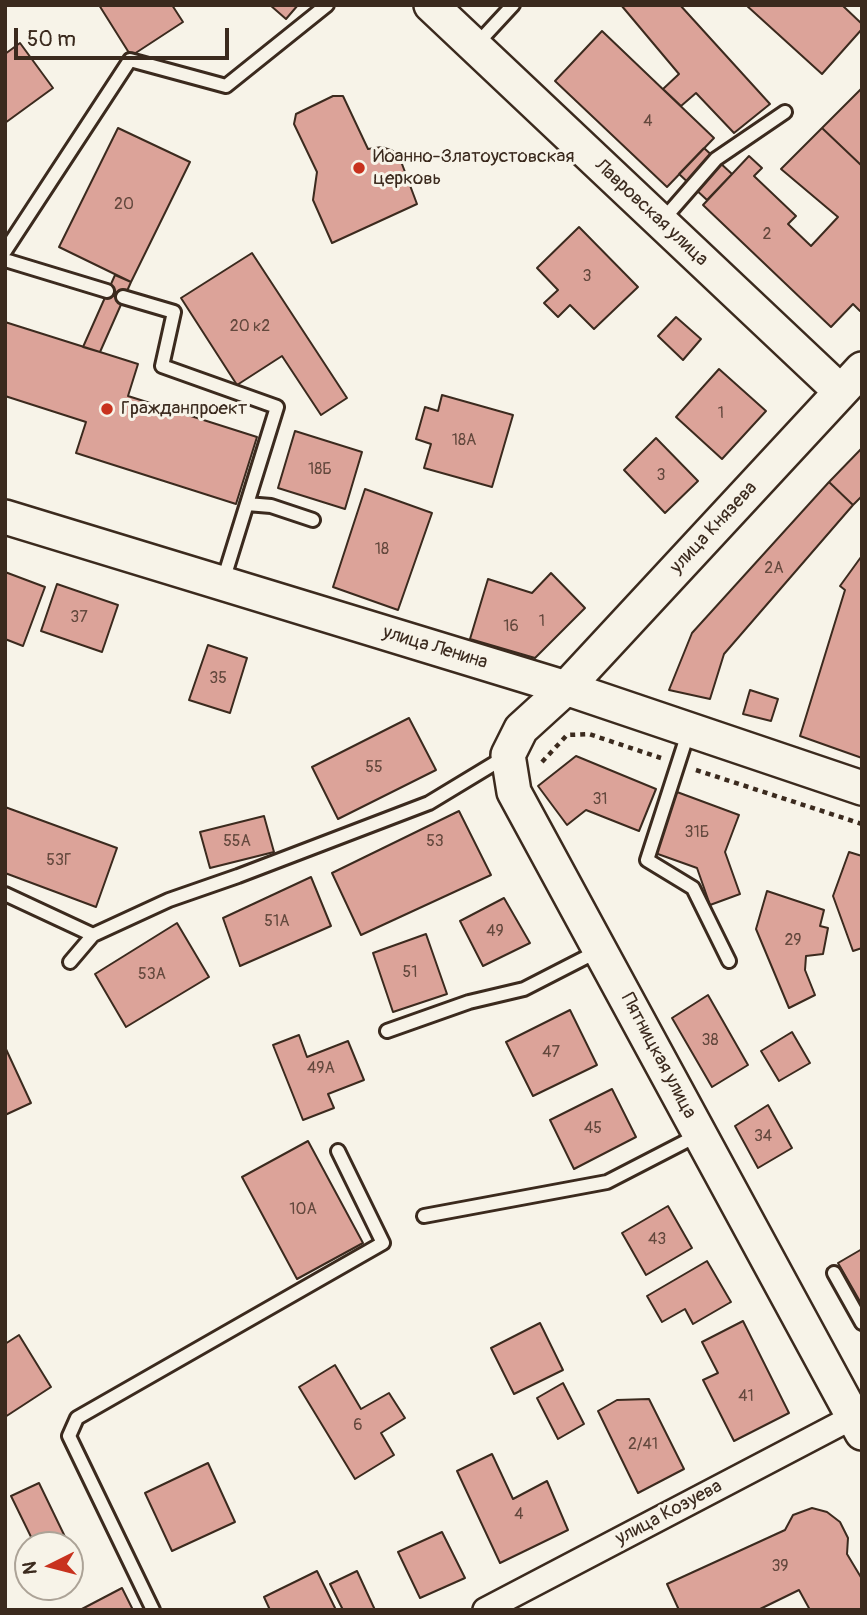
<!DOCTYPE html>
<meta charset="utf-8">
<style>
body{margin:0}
#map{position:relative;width:867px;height:1615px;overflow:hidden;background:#f7f3e8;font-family:Pangolin,sans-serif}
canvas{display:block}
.frame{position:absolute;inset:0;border:7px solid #3b2a1e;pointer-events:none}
.north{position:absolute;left:14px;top:1531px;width:70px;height:70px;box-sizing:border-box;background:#f7f3e8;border:2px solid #aca397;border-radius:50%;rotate:264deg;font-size:19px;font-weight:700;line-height:28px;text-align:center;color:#3b2a1e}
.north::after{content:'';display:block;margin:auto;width:24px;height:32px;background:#c8321e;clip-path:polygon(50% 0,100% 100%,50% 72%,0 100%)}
.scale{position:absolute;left:14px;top:28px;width:215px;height:32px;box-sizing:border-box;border:4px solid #3b2a1e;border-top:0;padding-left:9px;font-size:21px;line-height:24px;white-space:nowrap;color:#3b2a1e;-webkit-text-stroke:5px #f7f3e8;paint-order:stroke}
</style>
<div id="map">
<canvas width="867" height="1615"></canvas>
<div class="frame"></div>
<div class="north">N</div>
<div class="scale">50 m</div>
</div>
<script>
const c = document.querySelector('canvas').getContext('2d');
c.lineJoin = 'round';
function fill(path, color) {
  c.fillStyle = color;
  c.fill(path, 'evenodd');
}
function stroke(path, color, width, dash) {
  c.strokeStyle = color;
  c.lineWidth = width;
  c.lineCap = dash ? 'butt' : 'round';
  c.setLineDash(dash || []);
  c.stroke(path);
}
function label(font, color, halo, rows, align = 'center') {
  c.font = font + ' Pangolin,sans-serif';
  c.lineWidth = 6;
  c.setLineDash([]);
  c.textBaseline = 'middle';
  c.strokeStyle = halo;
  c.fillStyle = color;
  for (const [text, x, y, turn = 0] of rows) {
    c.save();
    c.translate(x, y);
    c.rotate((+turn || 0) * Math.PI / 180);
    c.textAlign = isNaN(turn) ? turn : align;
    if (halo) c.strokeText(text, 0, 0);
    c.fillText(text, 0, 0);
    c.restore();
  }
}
const building = new Path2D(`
 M99,5H172L183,22L131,56Z
 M270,5H298L286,19Z
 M621,5H680L770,104L734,133L696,93L681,106L663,89L679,74Z
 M746,5H842L862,24V29L822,74Z
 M602,31L714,138L667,187L555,81Z
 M20,43L53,88L5,123V54Z
 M862,88V166L822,128Z
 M333,96H343L368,149L382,147L393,151L402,164L417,204L332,243L313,200L317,172L294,124L296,114Z
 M118,128L190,162L131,282L59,247Z
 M822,128L862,166V310L860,311L853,304L831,327L703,205L749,156L762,168L754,176L796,216L788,224L811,246L838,217L781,169Z
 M704,148L732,174L707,200L679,174Z
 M579,227L638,287L594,329L570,305L558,317L544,303L558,290L537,268Z
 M252,253L347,398L321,415L282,356L237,385L181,298Z
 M115,275L131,282L100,352L83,347Z
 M676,317L701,339L683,360L658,336Z
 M5,322L138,364L128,396L257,437L236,504L76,453L86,422L5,396Z
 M719,369L766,411L722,459L676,417Z
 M442,395L513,415L492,487L424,468L431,444L416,439L425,407L438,411Z
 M295,431L362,452L345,509L278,488Z
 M656,438L698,481L665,513L624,470Z
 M862,448V496L853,505L829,482Z
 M829,482L853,505L724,654L710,699L669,690L692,633Z
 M365,489L432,513L398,610L333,587Z
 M861,557L862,558V758L800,736L845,590L840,586Z
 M5,572L45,587L23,646L5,639Z
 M551,573L585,608L535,658L470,639L488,579L532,593Z
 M57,584L118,605L102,652L41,631Z
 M208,645L247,658L230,713L189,700Z
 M750,690L778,699L771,721L743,714Z
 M409,718L436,770L338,819L312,767Z
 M576,756L656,789L639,831L586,810L567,825L538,786Z
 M677,792L739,815L725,852L740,894L710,905L697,868L655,853Z
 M5,807L117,848L96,907L5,873Z
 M459,811L491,875L361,935L332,873Z
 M264,816L274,852L210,868L200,832Z
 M849,852L862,856V948L853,951L833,896Z
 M311,877L331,926L240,966L223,918Z
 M767,891L824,910L820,926L828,928L823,954L806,956L805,970L815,995L789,1008L756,929Z
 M504,898L530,943L483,966L460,921Z
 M177,923L209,977L126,1027L95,974Z
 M426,934L447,994L393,1012L373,953Z
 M708,995L748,1065L712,1087L672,1018Z
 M570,1010L597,1065L533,1096L506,1042Z
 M792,1032L810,1063L779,1081L761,1051Z
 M299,1035L307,1057L348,1041L364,1080L328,1094L334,1108L303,1120L273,1045Z
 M5,1047L31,1103L5,1115Z
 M612,1089L636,1137L574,1169L550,1120Z
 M768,1105L792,1148L758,1168L735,1126Z
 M308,1141L363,1243L297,1279L242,1177Z
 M668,1206L692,1248L646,1275L622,1233Z
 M862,1249V1305L838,1263Z
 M707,1261L731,1302L693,1324L685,1309L662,1322L647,1296Z
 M743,1321L789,1413L734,1441L703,1380L718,1373L702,1342Z
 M540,1323L563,1370L514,1394L491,1348Z
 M19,1335L51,1387L5,1417V1344Z
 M335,1365L361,1409L389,1393L405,1418L381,1433L394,1455L355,1479L299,1387Z
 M563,1383L584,1424L558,1439L537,1398Z
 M649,1399L684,1469L638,1493L598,1411L617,1400Z
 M492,1454L513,1499L547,1481L568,1530L500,1563L457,1471Z
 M208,1463L235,1522L172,1551L145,1493Z
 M39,1483L69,1545H35L11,1496Z
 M812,1508L827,1512L840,1522L848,1538L847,1554L862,1579V1610H810L799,1590L758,1610H679L667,1584L785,1530L793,1515Z
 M442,1532L465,1578L420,1598L398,1552Z
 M317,1571L336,1610H270L264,1597Z
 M357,1571L375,1610H343L330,1584Z
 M122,1588L133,1610H80Z`);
const path = new Path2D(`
 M542,762L567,735L589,734L661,758
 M696,770L862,824`);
const lane = new Path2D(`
 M475,46L513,5
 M661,222L716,159L785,112
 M5,251L130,60L226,86L327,5
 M5,260L107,291
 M123,297L174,312L162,366L277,407L223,581
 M247,504L271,506L313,520
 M689,730L647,860L693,888L729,961
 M5,894L93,935
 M70,962L93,935L169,900L238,876L429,803L505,757
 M387,1031L469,1002L524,989L600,950
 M424,1216L607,1182L700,1134
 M834,1273L862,1323
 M153,1610L69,1436L77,1418L383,1243L338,1151`);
const street = new Path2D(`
 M485,1610L853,1417`);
const secondary = new Path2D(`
 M431,5L840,391
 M862,369L566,688L521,729L508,755L514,792L862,1433
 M5,517L566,688L862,788`);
const markers = [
 [359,168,7,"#c8321e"],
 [107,409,7,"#c8321e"]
];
const numberNames = [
 ["4",648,122],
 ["20",124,205],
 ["2",767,235],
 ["3",587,277],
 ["20 к2",250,327],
 ["1",721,414],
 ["18А",464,441],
 ["18Б",320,470],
 ["3",661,476],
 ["18",382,550],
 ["2А",774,569],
 ["37",79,618],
 ["1",542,622],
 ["16",511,627],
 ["35",218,679],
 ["55",374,768],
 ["31",600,800],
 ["31Б",697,833],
 ["55А",237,842],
 ["53",435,842],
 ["53Г",59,861],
 ["51А",277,922],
 ["49",495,932],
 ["29",793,941],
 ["51",410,973],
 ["53А",152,975],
 ["38",710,1041],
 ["47",551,1053],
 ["49А",321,1069],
 ["45",593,1129],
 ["34",763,1137],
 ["10А",303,1210],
 ["43",657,1240],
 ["41",746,1397],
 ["6",358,1426],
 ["2/41",643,1445],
 ["4",519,1515],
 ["39",780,1567]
];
const poiNames = [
 ["Иоанно-Златоустовская",373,157],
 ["церковь",373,179],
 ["Гражданпроект",121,409]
];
const streetNames = [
 ["Лавровская улица",651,213,43],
 ["улица Князева",714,528,-47],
 ["улица Ленина",435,648,17],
 ["Пятницкая улица",658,1056,62],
 ["улица Козуева",669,1513,-28]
];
fill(building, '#dca399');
stroke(building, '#3b2a1e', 2);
stroke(lane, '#3b2a1e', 18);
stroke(street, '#3b2a1e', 28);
stroke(secondary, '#3b2a1e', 38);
stroke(path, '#3b2a1e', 4.5, [5, 5]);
stroke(lane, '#f7f3e8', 12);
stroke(street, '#f7f3e8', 23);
stroke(secondary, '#f7f3e8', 33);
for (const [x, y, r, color] of markers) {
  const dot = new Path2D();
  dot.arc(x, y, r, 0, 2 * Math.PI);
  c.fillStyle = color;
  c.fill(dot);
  stroke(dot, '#f7f3e8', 2.5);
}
label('16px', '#63483d', null, numberNames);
label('19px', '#3b2a1e', '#f7f3e8', poiNames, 'left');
label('19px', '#3b2a1e', '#f7f3e8', streetNames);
</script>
